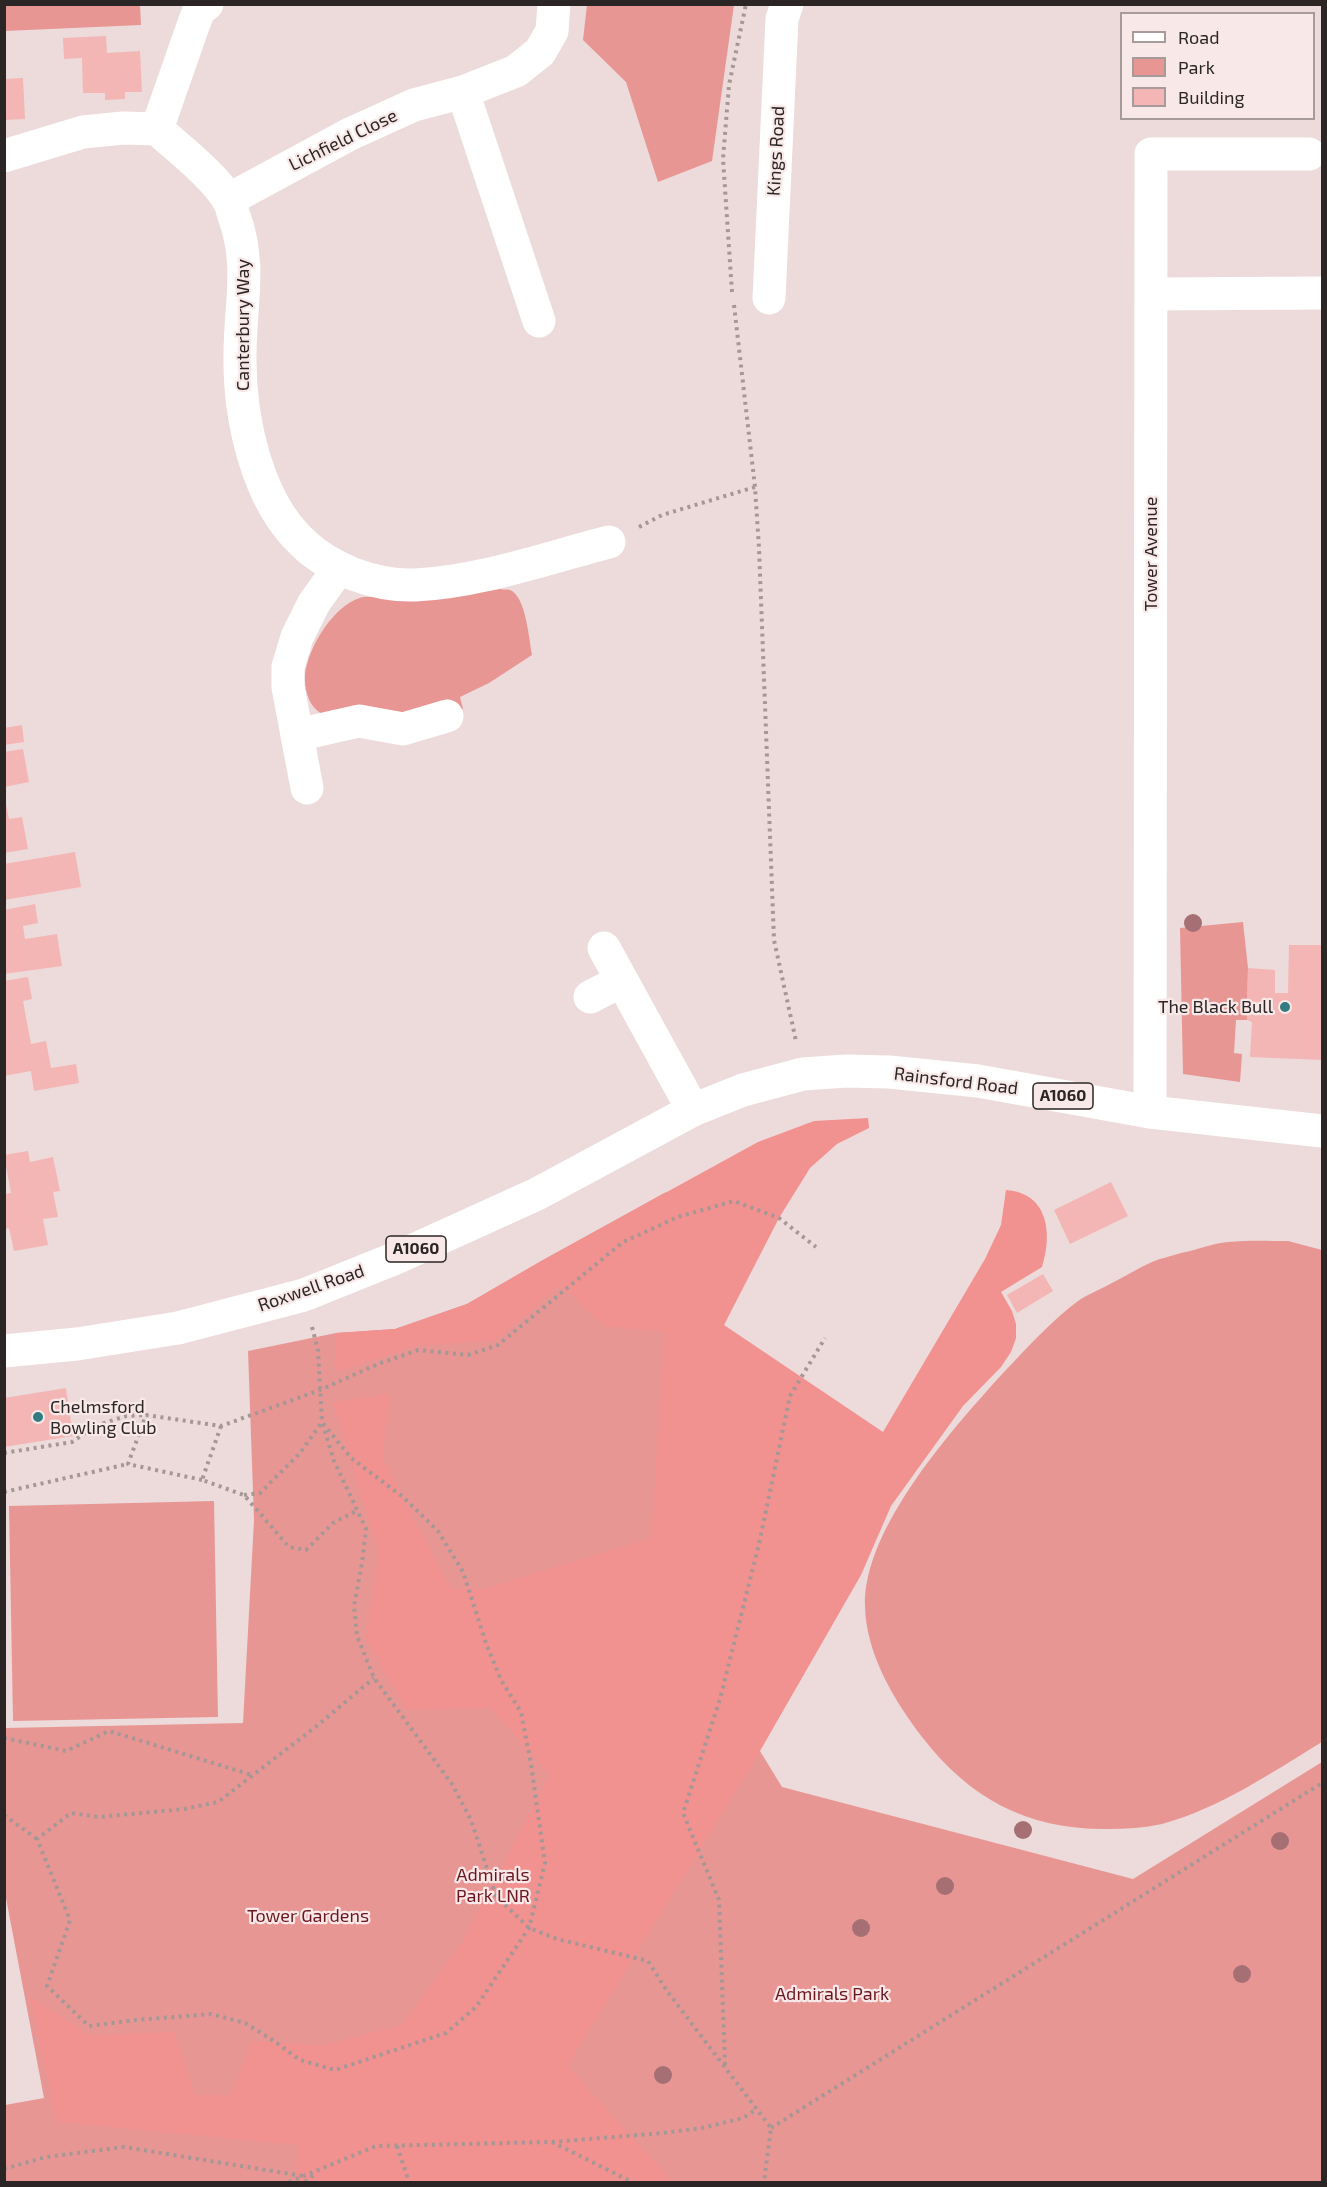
<!DOCTYPE html>
<style>
body{margin:0}
#map{position:relative;width:1327px;height:2187px;overflow:hidden;background:#ecdbda;font-family:"Exo 2",sans-serif}
canvas{display:block}
.frame{position:absolute;inset:0;border:6px solid #2b2525;pointer-events:none}
.legend{position:absolute;left:1120px;top:12px;width:195px;height:108px;box-sizing:border-box;background:#f9e8e8;border:2px solid #a79a9a;margin:0;padding:8px 10px;list-style:none;font-size:18px;color:#2b2525}
.legend li{display:flex;align-items:center;gap:12px;height:30px}
.legend b{width:30px;border:2px solid #a79a9a}
</style>
<div id="map">
<canvas width="1327" height="2187"></canvas>
<div class="frame"></div>
<ul class="legend">
<li><b style="height:8px;background:#fff"></b>Road</li>
<li><b style="height:16px;background:#e89694"></b>Park</li>
<li><b style="height:16px;background:#f3b6b5"></b>Building</li>
</ul>
</div>
<script>
const c = document.querySelector('canvas').getContext('2d');
c.lineJoin = 'round';
function fill(path, color) {
  c.fillStyle = color;
  c.fill(path, 'evenodd');
}
function stroke(path, color, width, dash) {
  c.strokeStyle = color;
  c.lineWidth = width;
  c.lineCap = dash ? 'butt' : 'round';
  c.setLineDash(dash || []);
  c.stroke(path);
}
function label(font, color, halo, rows, align = 'center') {
  c.font = font + ' "Exo 2",sans-serif';
  c.lineWidth = 4.5;
  c.setLineDash([]);
  c.textBaseline = 'middle';
  c.strokeStyle = halo;
  c.fillStyle = color;
  for (const [text, x, y, turn = 0] of rows) {
    c.save();
    c.translate(x, y);
    c.rotate((+turn || 0) * Math.PI / 180);
    c.textAlign = isNaN(turn) ? turn : align;
    if (halo) c.strokeText(text, 0, 0);
    c.fillText(text, 0, 0);
    c.restore();
  }
}
const green = new Path2D(`
 M4,5H140L141,25L5,31Z
 M587,5H734L712,161L658,182L626,82L583,40Z
 M500,589C504,590 507,589 510,590C526,596 529,640 532,655L489,683L460,697L463,709L446,715H325C311,710 306,695 305,682C303,654 334,602 364,597C374,596 386,600 396,600C431,601 466,594 500,589Z
 M1243,922L1248,968L1247,1020H1236L1234,1053L1242,1054L1240,1082L1183,1074L1180,928Z
 M666,1192L760,1751L782,1787L1133,1879L1322,1762V2182H5V2105L44,2098L5,1893V1728L243,1723L254,1520L248,1351L336,1333L395,1329L467,1304L543,1260Z
 M1288,1241L1322,1250V1742C1271,1773 1220,1808 1162,1824C1144,1828 1126,1829 1108,1829C1028,1830 970,1799 922,1737C894,1700 866,1654 865,1606C863,1528 954,1427 1004,1372C1027,1348 1051,1321 1078,1301C1088,1294 1099,1290 1110,1284C1124,1277 1138,1268 1152,1262C1161,1258 1172,1256 1181,1253C1197,1250 1213,1243 1228,1242C1248,1240 1269,1241 1288,1241Z
 M214,1501L218,1717L13,1721L9,1506Z`);
const forest = new Path2D(`
 M868,1118L869,1128L837,1144L810,1168L779,1218L724,1325L883,1432L985,1259L1001,1225L1006,1190C1048,1193 1053,1233 1042,1267L1001,1292L1012,1311L1016,1324V1338L1011,1352L1001,1367L963,1406L891,1506L861,1575L760,1751L567,2066L673,2182H294L299,2145L57,2122L30,1997L89,2035L174,2032L195,2095H231L253,2041L321,2046L401,2025L462,1943L550,1775L491,1708L406,1709L366,1638L379,1553L333,1402L390,1394L382,1459L451,1589H483L651,1538L665,1332L605,1326L560,1285L496,1340L416,1346L335,1372L336,1333L395,1329L467,1304L543,1260L758,1142L814,1121Z`);
const building = new Path2D(`
 M106,36L107,53L140,51L142,92H125V99L105,100V93H83L82,58L64,59L63,38Z
 M23,78L25,119L4,120V79Z
 M22,725L24,742L4,745V728Z
 M23,749L29,782L4,787V752Z
 M4,794L9,819L22,817L28,849L4,853Z
 M75,852L81,887L4,900V864Z
 M35,904L38,923L23,926L25,939L57,934L62,966L4,974V910Z
 M1289,945H1322V1060L1250,1057L1252,1022L1247,1020L1248,968L1275,970V993H1288Z
 M28,977L32,999L23,1001L31,1044L46,1041L51,1068L76,1064L79,1083L34,1091L31,1071L4,1076V981Z
 M28,1151L30,1162L53,1157L60,1191L53,1192L58,1217L43,1219L48,1245L14,1251L9,1228L4,1229V1194L11,1193L4,1155Z
 M1111,1182L1128,1216L1070,1244L1054,1210Z
 M1043,1274L1053,1291L1017,1313L1007,1295Z
 M66,1388L73,1436L4,1447V1398Z`);
const path = new Path2D(`
 M732,292L723,159L729,85L746,4
 M734,305L755,487L759,548L774,940L796,1041
 M639,527L662,515L755,487
 M312,1327L318,1350L322,1422L334,1461L366,1529L362,1563L354,1606L357,1636L374,1678L452,1784L471,1820L496,1896L529,1928L557,1939L648,1961L667,1991L771,2128L764,2182
 M221,1426L202,1480L244,1495L289,1547L306,1550L333,1523L358,1510
 M4,1453L72,1442L95,1426L126,1416L146,1415
 M202,1480L128,1464L146,1415L221,1426L320,1390L378,1364L418,1350L468,1355L498,1345L623,1242L678,1217L734,1201L779,1218L816,1247
 M4,1492L128,1464
 M244,1495L260,1493L300,1453L322,1422L351,1458L403,1497L438,1531L463,1572L487,1646L501,1680L521,1712L531,1764L545,1863L529,1928L476,2007L446,2033L335,2070L300,2060L274,2041L245,2023L211,2014L136,2020L89,2026L47,1986L70,1920L37,1839L71,1813L99,1817L184,1809L218,1802L318,1725L374,1678
 M4,1738L66,1751L109,1731L252,1775
 M4,1815L37,1839
 M725,2065L719,1900L683,1813L720,1699L759,1544L790,1396L825,1338
 M771,2128L1322,1783
 M552,2142L632,2182
 M397,2146L409,2182
 M4,2169L46,2157L124,2147L303,2176
 M289,2182L376,2146L552,2142L663,2133L702,2128L743,2118L757,2109
 M305,2182L316,2173`);
const minor = new Path2D(`
 M463,92L539,321
 M157,129L194,23L199,10L207,4
 M4,156L83,132L123,128L157,129C179,149 211,173 228,199C231,204 232,210 234,216C252,265 240,305 240,354C239,416 256,500 303,543C316,556 336,567 353,574C372,581 393,586 415,585C479,582 547,558 609,542
 M228,200L350,134L414,105L463,92L516,71L540,52L552,31L554,4
 M1151,294L1322,293
 M769,298L782,19L787,4
 M297,735L359,721L403,729L447,716
 M307,788L288,687V667L297,637L314,603L339,568
 M604,948L693,1110
 M590,997L621,981
 M1150,1112L1151,154H1309`);
const major = new Path2D(`
 M4,1351L77,1344L178,1328L304,1295L396,1258L537,1194L693,1110L743,1090L803,1074L846,1071L889,1072L978,1081L1150,1112L1322,1131`);
const trees = [
 [1193,923],
 [1023,1830],
 [1280,1841],
 [945,1886],
 [861,1928],
 [1242,1974],
 [663,2075]
];
const markers = [
 [1285,1007,6,"#327b80"],
 [38,1417,6,"#327b80"]
];
const shields = [
 [1063,1096,60],
 [416,1249,60]
];
const shieldNames = [
 ["A1060",1063,1096],
 ["A1060",416,1249]
];
const streetNames = [
 ["Lichfield Close",343,140,-26],
 ["Kings Road",776,151,-87],
 ["Canterbury Way",243,325,-90],
 ["Tower Avenue",1151,554,-90],
 ["Rainsford Road",956,1081,7],
 ["Roxwell Road",311,1288,-19]
];
const poiNames = [
 ["The Black Bull",1273,1007],
 ["Chelmsford",50,1407,"left"],
 ["Bowling Club",50,1428,"left"]
];
const parkNames = [
 ["Admirals",493,1875],
 ["Park LNR",493,1896],
 ["Tower Gardens",308,1916],
 ["Admirals Park",832,1994]
];
fill(green, '#e89694');
fill(forest, '#f19190');
fill(building, '#f3b6b5');
stroke(path, '#a49796', 4, [3, 4.5]);
stroke(minor, '#fff', 33);
stroke(major, '#fff', 33);
c.fillStyle = '#a56f73';
for (const [x, y] of trees) {
  c.beginPath();
  c.arc(x, y, 9, 0, 2 * Math.PI);
  c.fill();
}
for (const [x, y, r, color] of markers) {
  const dot = new Path2D();
  dot.arc(x, y, r, 0, 2 * Math.PI);
  c.fillStyle = color;
  c.fill(dot);
  stroke(dot, '#f9e8e8', 2);
}
for (const [x, y, w] of shields) {
  const box = new Path2D();
  box.roundRect(x - w / 2, y - 13, w, 26, 4.5);
  c.fillStyle = '#f9e8e8';
  c.fill(box);
  stroke(box, '#2b2525', 1.5);
}
label('bold 16px', '#2b2525', null, shieldNames);
label('18px', '#2b2525', '#f9e8e8', streetNames);
label('18px', '#2b2525', '#f9e8e8', poiNames, 'right');
label('18px', '#6b161e', '#f9e8e8', parkNames);
</script>
